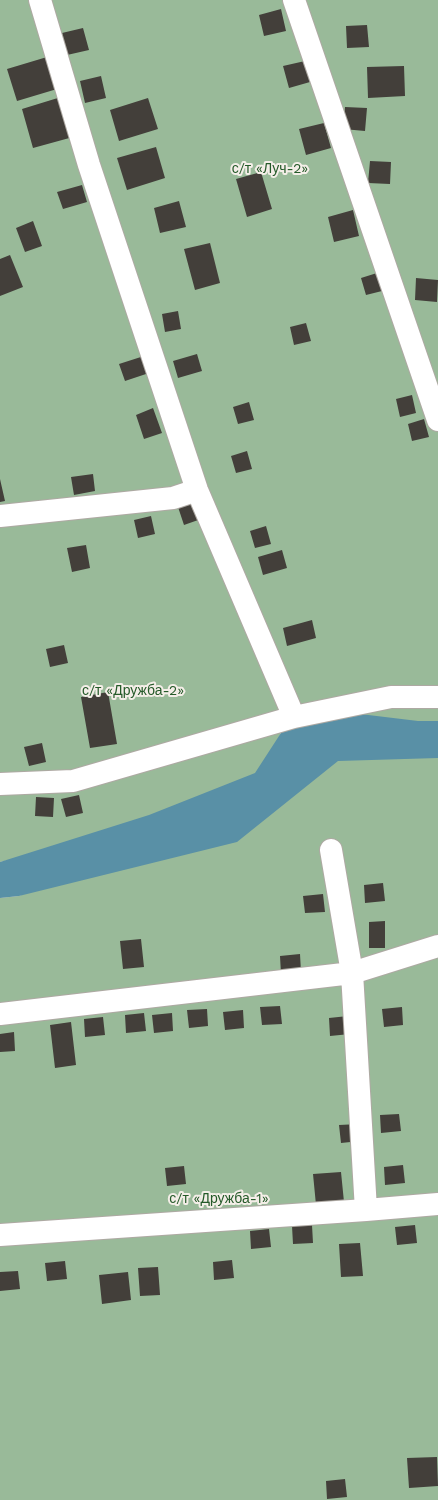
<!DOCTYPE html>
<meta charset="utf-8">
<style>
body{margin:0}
canvas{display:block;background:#e6e1db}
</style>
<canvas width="438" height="1500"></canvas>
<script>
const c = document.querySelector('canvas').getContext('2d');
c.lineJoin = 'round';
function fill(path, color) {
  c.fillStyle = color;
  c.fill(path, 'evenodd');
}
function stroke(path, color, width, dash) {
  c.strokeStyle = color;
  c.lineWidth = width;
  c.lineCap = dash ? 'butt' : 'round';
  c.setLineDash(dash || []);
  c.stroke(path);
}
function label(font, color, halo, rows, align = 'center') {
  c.font = font + ' "Work Sans",sans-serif';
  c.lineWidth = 4;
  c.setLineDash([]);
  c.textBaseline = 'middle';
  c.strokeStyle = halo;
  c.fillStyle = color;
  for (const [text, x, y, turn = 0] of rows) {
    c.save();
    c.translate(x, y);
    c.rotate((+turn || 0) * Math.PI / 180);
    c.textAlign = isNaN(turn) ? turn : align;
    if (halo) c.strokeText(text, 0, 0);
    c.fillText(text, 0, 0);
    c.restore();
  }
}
const green = new Path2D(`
 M0,0H37L287,716L263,781L163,825L0,862Z
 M44,0H438V728L299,711L203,489Z
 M438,755V1500H0V898L19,896L333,759Z`);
const water = new Path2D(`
 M327,710L418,721H438V758L338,761L237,842L19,896L0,898V862L149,815L255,773L290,719Z`);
const building = new Path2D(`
 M281,9L286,31L264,36L259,15Z
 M367,25L369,47L347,48L346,26Z
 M83,28L89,50L67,55L62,33Z
 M47,57L57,89L17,101L7,69Z
 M305,61L310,82L289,88L283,66Z
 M404,66L405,96L368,98L367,67Z
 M101,76L106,98L85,103L80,81Z
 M61,97L73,137L33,148L22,109Z
 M148,98L158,129L119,141L110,110Z
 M345,107L367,108L365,131L343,129Z
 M324,123L331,148L306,155L299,129Z
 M156,147L165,178L127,190L117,158Z
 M370,161L391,162L390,184L368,183Z
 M261,172L272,209L247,217L236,179Z
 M82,185L87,202L63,209L57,192Z
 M179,201L186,227L160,233L154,208Z
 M353,210L359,236L334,242L328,217Z
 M33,221L42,246L25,252L16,228Z
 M210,243L220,283L195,290L184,249Z
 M10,255L23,287L0,296V259Z
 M377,273L382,291L366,295L361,278Z
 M416,278L438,280L437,302L415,300Z
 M178,311L181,329L165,332L162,314Z
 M306,323L311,341L294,345L290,327Z
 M197,354L202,371L178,378L173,361Z
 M144,356L149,373L125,381L119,364Z
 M412,395L416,413L400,417L396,399Z
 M249,402L254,420L238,424L233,407Z
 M153,408L162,433L144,439L136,415Z
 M424,419L429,437L412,441L408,424Z
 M247,451L252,469L236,473L231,456Z
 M93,474L95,491L74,495L71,477Z
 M0,479L5,501L0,502Z
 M195,501L201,519L184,525L178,507Z
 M151,516L155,534L138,538L134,520Z
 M266,526L271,544L255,548L250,531Z
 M86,545L90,568L72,572L67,548Z
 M282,550L287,568L263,575L258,557Z
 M312,620L316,638L287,646L283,628Z
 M64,645L68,663L50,667L46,649Z
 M108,692L117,744L90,748L81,697Z
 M42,743L46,762L29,766L24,747Z
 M79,795L83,813L66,817L61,799Z
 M36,797L54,798L53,817L35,816Z
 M383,883L385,901L365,903L364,885Z
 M323,894L325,912L305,913L303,896Z
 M385,921V948H369V922Z
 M141,939L144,967L123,969L120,941Z
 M300,954L301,972L281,974L280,956Z
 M280,1006L282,1024L262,1025L260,1007Z
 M402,1007L403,1025L384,1027L382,1009Z
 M207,1009L208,1026L189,1028L187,1010Z
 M243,1010L244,1028L225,1030L223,1012Z
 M144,1013L146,1031L126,1033L125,1015Z
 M172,1013L173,1031L154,1033L152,1015Z
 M348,1016L350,1034L330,1036L329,1018Z
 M103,1017L105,1035L85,1037L84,1019Z
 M71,1022L76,1065L55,1068L50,1025Z
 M14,1032L15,1051L0,1052V1034Z
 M399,1114L401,1131L381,1133L380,1115Z
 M359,1124L360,1141L341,1143L339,1125Z
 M403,1165L405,1183L385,1185L384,1167Z
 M184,1166L186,1184L167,1186L165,1168Z
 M341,1172L344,1202L316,1205L313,1174Z
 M312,1225L313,1243L293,1244L292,1226Z
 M415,1225L417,1243L397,1245L395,1227Z
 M269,1229L271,1247L251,1249L250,1231Z
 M360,1243L363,1276L341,1277L339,1244Z
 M232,1260L234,1278L214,1280L213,1262Z
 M65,1261L67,1279L47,1281L45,1263Z
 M158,1267L160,1295L140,1296L138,1268Z
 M18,1271L20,1289L0,1291V1272Z
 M128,1272L131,1300L102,1304L99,1275Z
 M437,1457L438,1486L409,1488L407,1458Z
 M345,1479L347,1497L327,1499L326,1481Z`);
const minor = new Path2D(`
 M40,0L89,165L197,490L294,717
 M294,0L438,420
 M0,516L173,498L197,490
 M0,784L73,781L294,717L391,697H438
 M331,850L352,973L366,1210
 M0,1014L352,973L438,946
 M0,1235L366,1210L438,1204`);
const parkNames = [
 ["с/т «Луч-2»",270,169],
 ["с/т «Дружба-2»",133,691],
 ["с/т «Дружба-1»",219,1199]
];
fill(green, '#99ba99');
fill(water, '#5990a6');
fill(building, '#433f3a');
stroke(minor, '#aea9a3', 24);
stroke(minor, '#fff', 22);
label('14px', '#255a29', '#f4eee8', parkNames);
</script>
